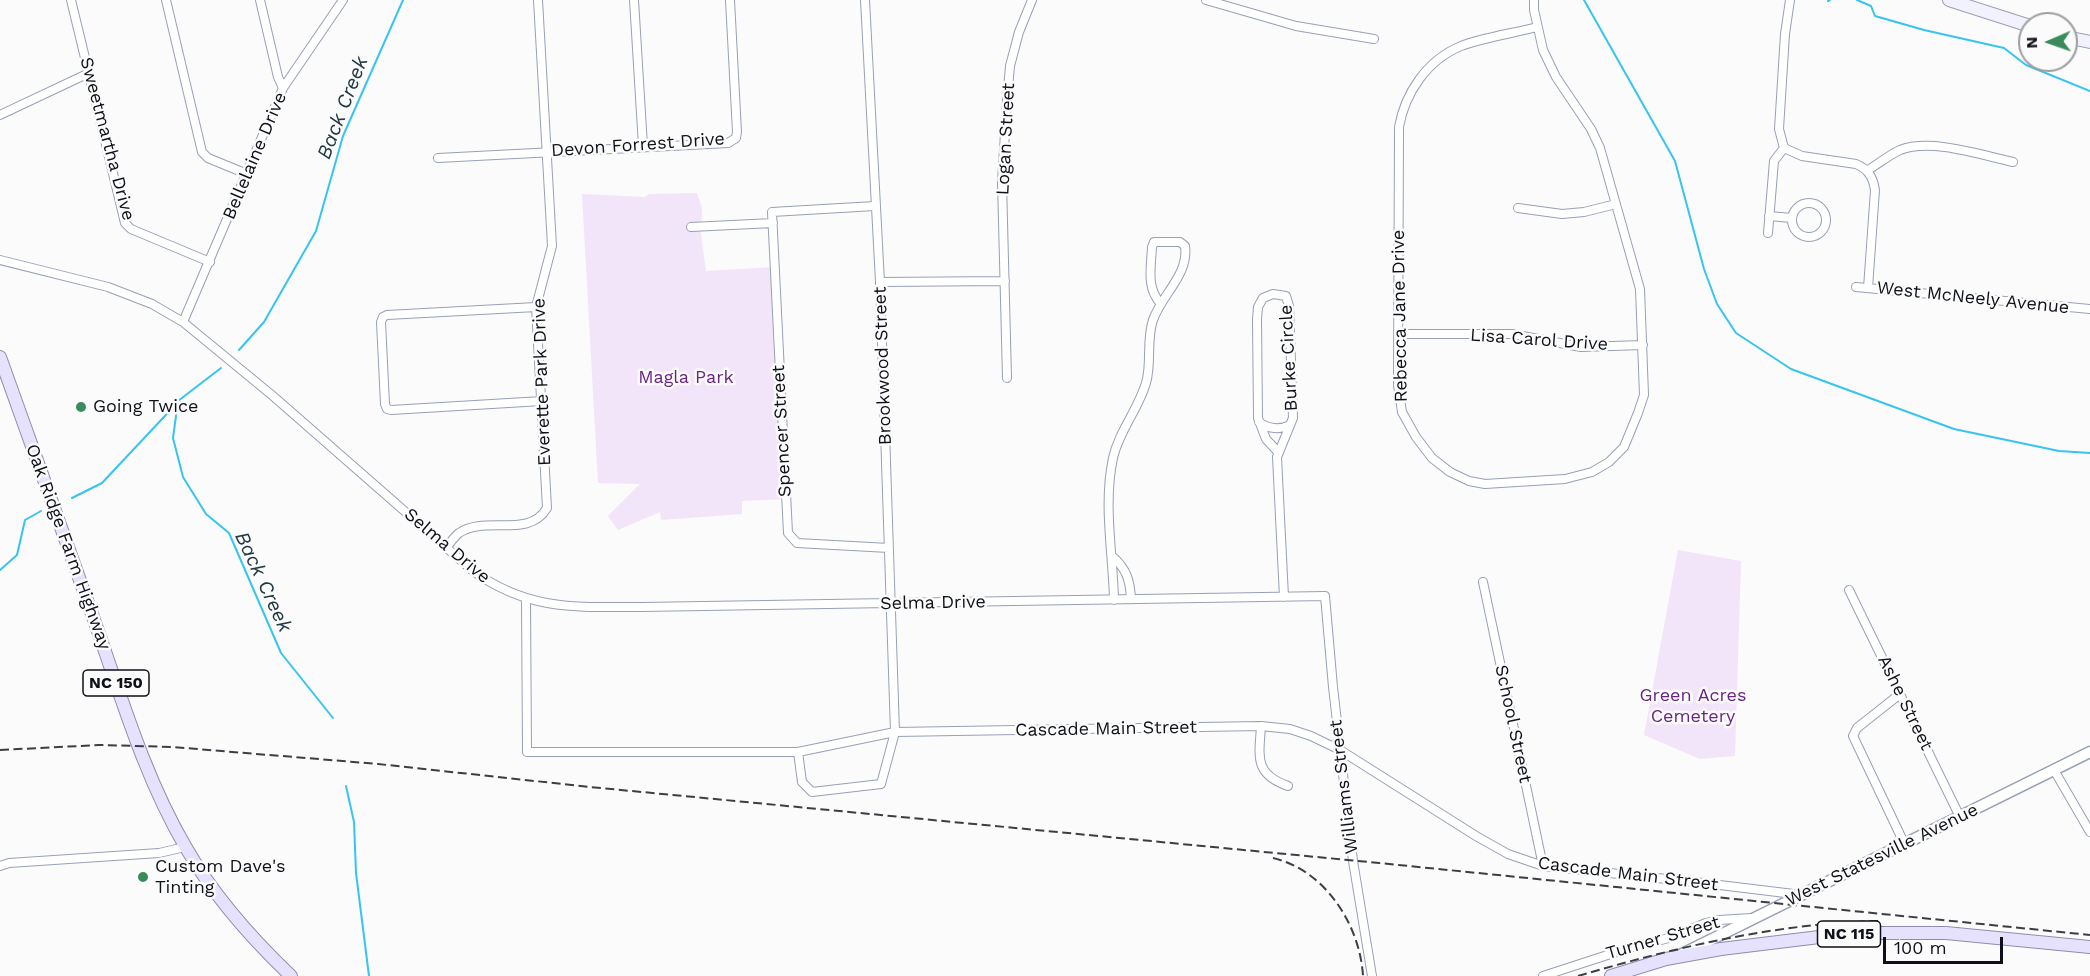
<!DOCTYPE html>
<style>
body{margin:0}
#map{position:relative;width:2090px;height:976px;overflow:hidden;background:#fbfbfb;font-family:"Work Sans",sans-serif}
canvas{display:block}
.north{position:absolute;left:2018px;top:12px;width:60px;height:60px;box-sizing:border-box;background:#fbfbfb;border:2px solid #9c9da1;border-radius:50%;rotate:268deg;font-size:16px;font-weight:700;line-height:24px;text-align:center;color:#0e1119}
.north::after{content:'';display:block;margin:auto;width:21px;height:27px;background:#3a8b5c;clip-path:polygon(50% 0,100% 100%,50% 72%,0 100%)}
.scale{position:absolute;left:1883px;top:937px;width:120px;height:27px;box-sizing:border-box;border:3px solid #0e1119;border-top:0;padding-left:8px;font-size:18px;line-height:21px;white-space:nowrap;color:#0e1119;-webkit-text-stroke:4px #fbfbfb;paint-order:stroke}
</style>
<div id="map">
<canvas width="2090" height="976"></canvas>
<div class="north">N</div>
<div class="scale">100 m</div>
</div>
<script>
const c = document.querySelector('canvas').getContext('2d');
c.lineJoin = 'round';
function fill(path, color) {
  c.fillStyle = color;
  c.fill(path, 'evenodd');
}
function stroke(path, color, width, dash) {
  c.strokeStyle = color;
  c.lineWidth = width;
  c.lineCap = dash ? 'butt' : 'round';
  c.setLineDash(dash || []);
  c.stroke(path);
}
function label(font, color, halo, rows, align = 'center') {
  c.font = font + ' "Work Sans",sans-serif';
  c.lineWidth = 5;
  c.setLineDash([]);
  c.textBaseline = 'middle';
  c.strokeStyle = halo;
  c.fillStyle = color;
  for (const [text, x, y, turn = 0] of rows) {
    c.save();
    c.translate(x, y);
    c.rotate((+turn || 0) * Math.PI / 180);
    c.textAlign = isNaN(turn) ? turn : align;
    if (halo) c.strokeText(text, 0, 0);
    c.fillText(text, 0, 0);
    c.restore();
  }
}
const green = new Path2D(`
 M697,193L702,208L701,235L706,271L774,267L786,499L742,501V514L661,520L660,512L618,530L608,516L640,484L598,483L582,194L645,197L649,194Z
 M1678,550L1741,561L1735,756L1700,759L1644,735Z`);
const stream = new Path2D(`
 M1584,0L1675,161L1704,269L1717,304L1736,333L1791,369L1954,429L2059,451L2090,453
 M1857,0L1871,6L1875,16L1924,30L2004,48L2026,65L2090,91
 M1828,1L1830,0
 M239,350L264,322L316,231L343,136L403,0
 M221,368L178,401L173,438L183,477L206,514L229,533L281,653L333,718
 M72,498L102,483L178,402
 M0,570L17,555L25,520L41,511
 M346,786L354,822L356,873L369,976`);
const minor = new Path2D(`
 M71,0L125,223L131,229L210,262
 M166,0L202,152L208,158L247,174
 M260,0L278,77L283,88
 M634,0L643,146
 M1206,0L1296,26L1374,39
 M1534,0V10L1543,50L1556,77L1591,129L1600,148L1640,289L1644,395L1638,413L1624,447L1609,462L1592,472L1565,479L1485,484L1469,481L1450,472L1432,458L1416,437L1402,412L1398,385L1399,127C1405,93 1427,60 1461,46C1481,38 1515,33 1537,27
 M1790,0L1785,34L1779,129L1784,148L1802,156L1856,164C1868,169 1873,177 1875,190L1868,288
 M0,115L89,73
 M438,158L728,143L736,138L737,132L730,0
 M1868,170C1878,164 1889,155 1900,150C1931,138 1981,155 2013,162
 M1792 220a17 17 0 1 1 34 0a17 17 0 1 1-34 0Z
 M875,206L772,212L788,533L797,543L889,548
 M1518,208L1562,214L1584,212L1616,204
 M1769,216L1792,218
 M691,227L773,223
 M1768,233L1774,161L1784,148
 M0,260L108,287L152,304L183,322L273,396L473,571C529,611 575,607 641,607L1325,596L1333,687L1353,861L1372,976
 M880,282L1005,281
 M1856,287L2090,309
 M536,307L387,315L383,317L381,322L385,404L387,409L391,410L542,401
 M183,322L283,88L343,0
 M1399,334H1512L1581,347L1643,345
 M1007,378L1002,182L1007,100L1010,66L1019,32L1032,0
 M1259,422C1268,429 1280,430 1290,425
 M1278,452L1266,439L1258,418L1257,319L1258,307L1263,298L1273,294L1286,296L1289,306L1293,418L1277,457L1284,597
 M446,548C450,543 454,537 459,533C485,515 529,539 547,508L536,307L552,246L538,0
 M1112,556C1127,569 1130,581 1131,599
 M1483,582L1543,866
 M1849,590L1960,817
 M526,599L527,752H798L895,732L1261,726L1290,729L1311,736L1340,750L1476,836L1508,854L1543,866L1695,882L1802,895
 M1114,600C1113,554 1103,504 1113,458C1119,431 1138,410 1146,383C1152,363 1146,340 1153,320C1162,294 1189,275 1185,246L1180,242H1154L1152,247C1151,268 1146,288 1161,304
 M1900,694L1857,728L1853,736L1904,843
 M1261,726C1259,757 1254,774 1288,786
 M798,752L802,782L812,792L881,784L895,732L880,282L865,0
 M2054,770L2090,832
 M0,866L9,863L159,853L185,847
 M1543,976L1629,948L1669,938L1706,923L1719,920L1751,918`);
const tertiary = new Path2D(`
 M1682,954L2090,752`);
const secondary = new Path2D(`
 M1949,0L2030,26
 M2066,37L2090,42`);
const primary = new Path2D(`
 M0,357C31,443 61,528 92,614C120,692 143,774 185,846C213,895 250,937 291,976
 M1611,976L1666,959L1721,949L1852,933H1946L2090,947`);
const rail = new Path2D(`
 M0,750L99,745L173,747L378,764L590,787L1379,863L2090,935
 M1273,858C1325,870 1360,925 1363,976
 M1578,976C1677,947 1777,923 1881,921`);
const markers = [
 [81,407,6,"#3a8b5c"],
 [143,877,6,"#3a8b5c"]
];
const shields = [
 [116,683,66],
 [1849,934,63]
];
const shieldNames = [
 ["NC 150",116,683],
 ["NC 115",1849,934]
];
const streetNames = [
 ["Sweetmartha Drive",107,139,75],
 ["Logan Street",1006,139,-87],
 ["Devon Forrest Drive",638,145,-4],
 ["Bellelaine Drive",255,156,-67],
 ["West McNeely Avenue",1973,298,6],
 ["Rebecca Jane Drive",1400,316,-91],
 ["Lisa Carol Drive",1539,340,4],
 ["Burke Circle",1289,358,-93],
 ["Brookwood Street",883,366,-92],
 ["Everette Park Drive",542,382,-92],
 ["Spencer Street",782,431,-93],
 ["Selma Drive",447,546,40],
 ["Oak Ridge Farm Highway",68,547,70],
 ["Selma Drive",933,603,-1],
 ["Ashe Street",1905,703,64],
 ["School Street",1513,724,78],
 ["Cascade Main Street",1106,729,-1],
 ["Williams Street",1344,787,-97],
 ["West Statesville Avenue",1882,855,-26],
 ["Cascade Main Street",1628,874,7],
 ["Turner Street",1663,938,-16]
];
const parkNames = [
 ["Magla Park",686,378],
 ["Green Acres",1693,696],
 ["Cemetery",1693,717]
];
const poiNames = [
 ["Going Twice",93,407],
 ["Custom Dave's",155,867],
 ["Tinting",155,888]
];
const waterNames = [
 ["Back Creek",343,108,-69],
 ["Back Creek",263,582,65]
];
fill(green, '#f2e4f9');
stroke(stream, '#37c4ef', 2);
stroke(minor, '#97a0b7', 10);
stroke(tertiary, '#97a0b7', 13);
stroke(secondary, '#97a0b7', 14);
stroke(primary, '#908cad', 14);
stroke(minor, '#fff', 8);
stroke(tertiary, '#fff', 10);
stroke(secondary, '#f3f1fe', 12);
stroke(primary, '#e6e2fe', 12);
stroke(rail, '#3c3e45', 2, [9, 4.5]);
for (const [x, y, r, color] of markers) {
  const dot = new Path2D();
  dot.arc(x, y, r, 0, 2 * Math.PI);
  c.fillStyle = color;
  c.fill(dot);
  stroke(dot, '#fbfbfb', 2);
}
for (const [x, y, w] of shields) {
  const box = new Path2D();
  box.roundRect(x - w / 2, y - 13, w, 26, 4.5);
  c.fillStyle = '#fbfbfb';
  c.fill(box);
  stroke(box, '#0e1119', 1.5);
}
label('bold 16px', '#0e1119', null, shieldNames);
label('18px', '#0e1119', '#fbfbfb', streetNames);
label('18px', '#692484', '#fbfbfb', parkNames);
label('18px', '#0e1119', '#fbfbfb', poiNames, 'left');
label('italic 20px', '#233942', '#fbfbfb', waterNames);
</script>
